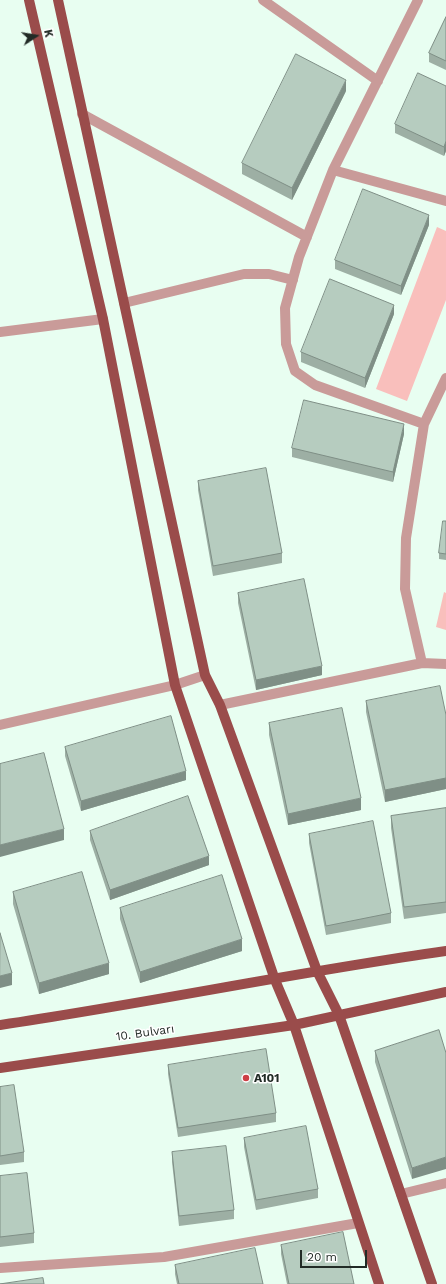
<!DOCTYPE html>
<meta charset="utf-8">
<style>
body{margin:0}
#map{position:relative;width:446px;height:1284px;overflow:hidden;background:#e8fef1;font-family:"Work Sans",sans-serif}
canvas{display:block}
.north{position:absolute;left:16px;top:16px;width:40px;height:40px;-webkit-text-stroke:3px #fff;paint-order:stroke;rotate:78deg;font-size:11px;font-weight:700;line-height:16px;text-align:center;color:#222b26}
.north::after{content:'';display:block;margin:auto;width:14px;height:18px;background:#222b26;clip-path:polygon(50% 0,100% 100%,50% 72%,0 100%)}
.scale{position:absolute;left:300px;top:1250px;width:67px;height:18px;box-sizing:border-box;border:2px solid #222b26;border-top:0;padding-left:5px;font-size:12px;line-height:14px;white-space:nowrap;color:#222b26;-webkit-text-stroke:3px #fff;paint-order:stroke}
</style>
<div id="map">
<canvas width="446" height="1284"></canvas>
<div class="north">K</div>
<div class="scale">20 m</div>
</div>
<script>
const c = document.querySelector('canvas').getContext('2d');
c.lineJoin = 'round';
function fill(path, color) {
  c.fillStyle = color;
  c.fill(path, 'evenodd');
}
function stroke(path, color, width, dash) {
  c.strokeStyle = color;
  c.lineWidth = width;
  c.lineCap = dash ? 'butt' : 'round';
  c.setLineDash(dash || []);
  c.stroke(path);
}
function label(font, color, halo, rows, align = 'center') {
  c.font = font + ' "Work Sans",sans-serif';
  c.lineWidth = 3;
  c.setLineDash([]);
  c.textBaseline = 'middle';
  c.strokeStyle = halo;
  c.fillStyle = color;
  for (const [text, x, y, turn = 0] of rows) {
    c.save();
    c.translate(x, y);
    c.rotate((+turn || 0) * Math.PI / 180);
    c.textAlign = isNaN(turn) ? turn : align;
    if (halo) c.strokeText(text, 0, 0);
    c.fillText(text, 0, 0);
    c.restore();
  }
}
const green = new Path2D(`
 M437,227L446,231V300L407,401L376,389Z
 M444,592L446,593V630L436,627Z`);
const minor = new Path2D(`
 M263,0L378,81
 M418,0L333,170L299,257L285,308L286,344L295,371L315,385L424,424
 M82,114L307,237
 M333,170L446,201
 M124,303L244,274H269L293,280
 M0,332L103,319
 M422,663L405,589L406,538L424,424L446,378
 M220,705L422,663L446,664
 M0,725L175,685L205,675
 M401,1194L446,1183
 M0,1268L164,1257L358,1223`);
const major = new Path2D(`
 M29,0L103,319L175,685L275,980L294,1025L379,1284
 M58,0L205,675L220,705L317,971L339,1015L432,1284
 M0,1025C149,1003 297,972 446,951
 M0,1068L294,1025L446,992`);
const wall = new Path2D(`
 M446,17V70L429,62V53Z
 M446,86V151L444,156L395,133V124Z
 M346,91L292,200L242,174V163Z
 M429,225L401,295L335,269V260Z
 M394,314L365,388L301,362V352Z
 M404,434L393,482L292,457V448Z
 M198,481L282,553V563L213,576L198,490Z
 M446,521V560L439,559V553Z
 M238,593L322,675L256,690L238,603Z
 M366,701L446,715V789L385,802L366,712Z
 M269,723L361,810L288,825L269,735Z
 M65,747L186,780L81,811L65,756Z
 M446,808V913L404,919L391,828V816Z
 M90,831L209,865L110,900L90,840Z
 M309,834L391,913V923L326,935L309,843Z
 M13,892L109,974L39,994L13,904Z
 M120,908L242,951L140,983L120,919Z
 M439,1030L412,1179L375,1062V1051Z
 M168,1065L276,1113V1122L178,1137L168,1074Z
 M0,1087L24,1152V1162L0,1165Z
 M244,1138L318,1189V1198L256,1210L244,1147Z
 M172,1152L234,1210V1219L179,1226L172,1162Z
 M0,1176L34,1233V1243L0,1247Z
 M281,1245L354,1284H287L281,1254Z
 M175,1265L263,1284H177L175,1274Z`);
const shadedWall = new Path2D(`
 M346,80V91L292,200V188Z
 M446,141V151L444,156V147Z
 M429,215V225L401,295V286Z
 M394,305V314L365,388V378Z
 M404,424V434L393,482V472Z
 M322,666V675L256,690V680Z
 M186,771V780L81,811V801Z
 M446,778V789L385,802V790Z
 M361,798V810L288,825V814Z
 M64,829V840L0,857V845Z
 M209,856V865L110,900V890Z
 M242,939V951L140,983V972Z
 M109,963V974L39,994V983Z
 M12,973V985L0,988V976Z
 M446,1157V1169L412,1179V1168Z`);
const building = new Path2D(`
 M446,17V61L429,53Z
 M296,54L346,80L292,188L242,163Z
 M418,73L446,86V141L444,147L395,124Z
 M363,189L429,215L401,286L335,260Z
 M330,279L394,305L365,378L301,352Z
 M304,400L404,424L393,472L292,448Z
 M266,468L282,553L213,566L198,481Z
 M443,521H446V554L439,553Z
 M304,579L322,666L256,680L238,593Z
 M440,686L446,715V778L385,790L366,701Z
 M342,708L361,798L288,814L269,723Z
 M171,716L186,771L81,801L65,747Z
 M44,753L64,829L0,845V764Z
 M188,796L209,856L110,890L90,831Z
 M446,808V902L404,907L391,816Z
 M373,821L391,913L326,926L309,834Z
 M82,872L109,963L39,983L13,892Z
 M222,875L242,939L140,972L120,908Z
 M0,933L12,973L0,976Z
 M439,1030L446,1053V1157L412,1168L375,1051Z
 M266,1049L276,1113L178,1128L168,1065Z
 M14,1085L24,1152L0,1156V1087Z
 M306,1126L318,1189L256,1200L244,1138Z
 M226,1146L234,1210L179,1216L172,1152Z
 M27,1173L34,1233L0,1237V1176Z
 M343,1232L354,1284H289L281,1245Z
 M255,1248L263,1284H179L175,1265Z
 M43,1278L44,1284H0Z`);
const markers = [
 [246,1078,4,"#cd3e45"]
];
const streetNames = [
 ["10. Bulvarı",145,1033,-8]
];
const poiNames = [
 ["A101",254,1078]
];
fill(green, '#f9bfbc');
stroke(minor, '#c99b99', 10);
stroke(major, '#9a4c4b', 10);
fill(wall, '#9dafa4');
fill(shadedWall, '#7f8f86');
fill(building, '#b6ccbf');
stroke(building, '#7f8f86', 1);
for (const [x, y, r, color] of markers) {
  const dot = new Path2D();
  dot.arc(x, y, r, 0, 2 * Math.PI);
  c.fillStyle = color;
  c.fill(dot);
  stroke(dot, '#fff', 1.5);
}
label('12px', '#222b26', '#fff', streetNames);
label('bold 12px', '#222b26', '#fff', poiNames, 'left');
</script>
